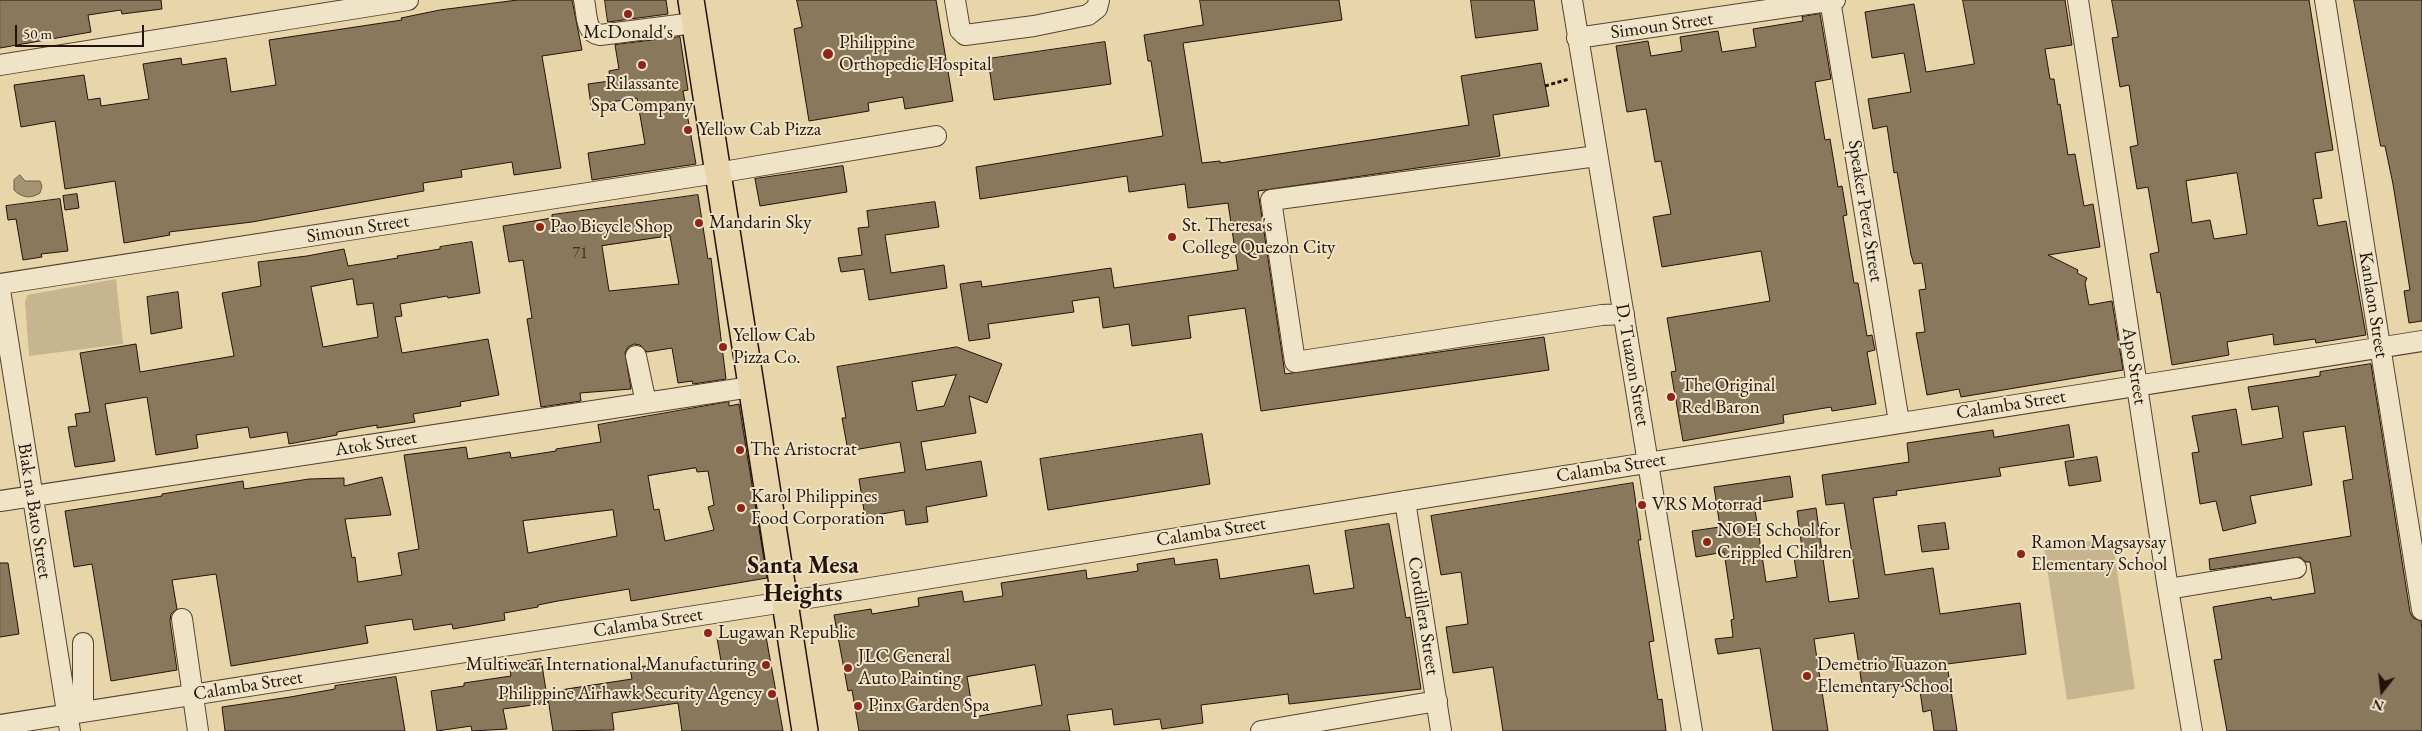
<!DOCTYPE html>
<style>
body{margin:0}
#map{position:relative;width:2422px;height:731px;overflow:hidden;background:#e8d6aa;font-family:"EB Garamond",serif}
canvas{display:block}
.north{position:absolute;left:2357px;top:666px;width:50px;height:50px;-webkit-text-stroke:4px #f0e4c8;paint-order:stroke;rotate:196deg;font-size:14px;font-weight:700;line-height:20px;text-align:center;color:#25120a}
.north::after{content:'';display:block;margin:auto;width:18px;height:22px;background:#25120a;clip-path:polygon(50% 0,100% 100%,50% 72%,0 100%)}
.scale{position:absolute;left:15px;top:25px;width:129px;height:22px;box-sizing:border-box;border:2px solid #25120a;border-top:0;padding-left:6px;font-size:15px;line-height:18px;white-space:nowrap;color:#25120a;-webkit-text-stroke:4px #f0e4c8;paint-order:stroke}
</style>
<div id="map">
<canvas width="2422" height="731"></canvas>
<div class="north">N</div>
<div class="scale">50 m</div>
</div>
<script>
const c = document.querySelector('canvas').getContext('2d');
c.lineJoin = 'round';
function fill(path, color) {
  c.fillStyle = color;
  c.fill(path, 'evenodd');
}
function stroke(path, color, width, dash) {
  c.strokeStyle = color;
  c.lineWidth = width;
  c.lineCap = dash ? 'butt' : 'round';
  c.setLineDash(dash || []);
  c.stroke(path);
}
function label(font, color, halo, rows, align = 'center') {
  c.font = font + ' "EB Garamond",serif';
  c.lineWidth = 4;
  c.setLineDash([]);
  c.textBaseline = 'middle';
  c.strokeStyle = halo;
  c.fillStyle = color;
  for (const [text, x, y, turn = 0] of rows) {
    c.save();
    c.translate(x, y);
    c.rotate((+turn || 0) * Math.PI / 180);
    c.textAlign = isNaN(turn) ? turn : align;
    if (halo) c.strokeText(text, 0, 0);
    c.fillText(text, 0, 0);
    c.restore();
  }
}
const green = new Path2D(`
 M116,279L123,344L29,356L25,302L27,295Z
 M2112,538L2135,689L2067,700L2044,548Z`);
const water = new Path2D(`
 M20,175L25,181H40L42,186L40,193C31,199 22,198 14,190V180Z`);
const building = new Path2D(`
 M0,0H161L162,9L122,14L121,10L88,15L91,32L0,48Z
 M518,0H572L582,50L542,56L561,168L514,175L512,162L461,170L462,177L423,183L424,191L252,222L169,232L170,235L124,243L115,181L65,189L55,121L21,127L14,85L84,75L88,100L100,98L101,106L149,99L143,64L181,58L182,65L226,58L231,92L276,85L269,40L402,20L401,18L440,10Z
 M605,0H666L668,14L608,22Z
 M797,0H936L953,101L905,109L903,97L868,103L869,111L809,121L794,29L802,27Z
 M1200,0H1339L1342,20L1183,43L1202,163L1220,161V163L1469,125L1461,76L1541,63L1549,106L1493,115L1500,156L1258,191L1285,374L1544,337L1549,370L1261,411L1245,308L1188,316L1191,338L1132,346L1129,324L1103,328L1099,297L1072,301L1074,312L988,324L990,338L969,341L960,284L981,281L982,287L1111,268L1114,288L1238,270L1228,203L1188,208L1185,184L1129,192L1127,176L980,199L976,167L1163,136L1151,61H1148L1144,35L1203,25Z
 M1471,0H1534L1538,30L1476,38Z
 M1963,0H2065L2072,45L2045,49L2050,79H2054L2058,105L2060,104L2068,155L2075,154L2084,206L2093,204L2100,247L2048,255L2078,270L2077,273L2087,278L2085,283L2089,305L2112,301L2123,370L1961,397L1959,389L1927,395L1916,333L1925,332L1919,290L1926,289L1922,263L1914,264L1911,255L1897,172L1894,173L1887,126L1873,129L1868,99L1911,92L1904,53L1872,58L1865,12L1914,4L1926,72L1974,64Z
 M2112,0H2309L2333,150L2315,153L2322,198L2313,199L2318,226L2346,221L2366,335L2316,343L2315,339L2274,345L2273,334L2227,342L2229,355L2172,365L2160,292L2157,293L2150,254L2159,252L2148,187L2137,189L2130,147L2138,145L2129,85L2120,87L2112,38L2118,37ZM2237,173L2247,234L2214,239L2210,220L2192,223L2186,181Z
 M2354,0H2422V321L2409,323L2404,291L2410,290L2393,184L2385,146H2381Z
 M1820,14L1831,79L1815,82L1825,140L1830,139L1838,187L1842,186L1847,215L1843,216L1854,283H1858L1867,336L1872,335L1875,350L1867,352L1876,404L1832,411L1831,407L1783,415L1784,423L1683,441L1671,372L1676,371L1667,318L1770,301L1761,251L1662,267L1653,217L1671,214L1661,161L1655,162L1646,109L1627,112L1616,46L1648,41L1651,56L1682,51L1680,37L1718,31L1722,52L1756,47L1753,29L1803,21L1802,17Z
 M680,37L688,90L683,91L696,164L592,180L588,153L645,144L637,98L591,105L588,84L610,81L609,71L619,69L615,45Z
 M1105,42L1111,84L994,100L988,59Z
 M843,166L847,192L760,206L755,179Z
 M77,194L79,208L65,210L63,196Z
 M698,195L708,259L711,258L726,379L693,384L692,381L678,383L672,348L647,352L640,345L634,344L628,347L625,353L631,389L580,393L581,401L541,407L527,319L532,318L523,260L509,262L503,226L552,218V215ZM670,236L679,284L609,291L602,246Z
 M60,199L68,251L41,254L42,257L23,260L16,219L8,220L6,206Z
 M935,202L939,227L885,235L891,273L944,265L947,288L869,300L864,269L841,272L838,258L862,255L858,228L869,227L867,211Z
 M472,242L480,293L448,298L447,296L400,304L402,316L395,317L402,353L488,339L499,395L460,402L461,406L413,414L415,422L377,428V425L337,432V435L289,444L287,432L250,438L248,427L196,435L198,448L156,455L147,397L105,404L115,461L75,467L68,427L77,426L75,414L90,412L80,353L136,344L140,372L234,356L222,293L261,286L258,262L307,256L344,249L348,266L398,258L397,256L440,249V247ZM353,279L357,305L373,303L378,337L323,347L311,287Z
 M178,292L182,328L151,334L147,297Z
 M957,347L1002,364L987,403L969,396L976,433L921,442L926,470L981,461L987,496L926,507L928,522L906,525L904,510L865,517L859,479L905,472L900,442L848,451L842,418H846L837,367ZM956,375L944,406L917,411L912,382Z
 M2371,364L2410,612L2413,618L2421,621L2422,629V731H2227L2214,660L2222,659L2213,607L2271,597L2272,600L2315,593L2310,562H2306L2300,557L2210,570L2209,559L2351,536L2343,481L2353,479L2345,426L2303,432L2312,485L2250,496L2256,523L2223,531L2216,501L2200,504L2192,453L2199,452L2192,416L2236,409L2242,445L2283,438L2278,406L2252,410L2248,387L2320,376V372Z
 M729,402V406L739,404L767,578L631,601L629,589L558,601L538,605V607L504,613L505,620L453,629L452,624L414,630L412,619L365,626L368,643L231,666L216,574L172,580L177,609L171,614L170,621L177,670L111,681L92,564L74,567L65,511L162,496V494L243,481L244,489L309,479L344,478V486L382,477L391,515L345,519L352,558L355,557L358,582L402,575L398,553L419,549L404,455L466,447L468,459L510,452L511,458L556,451V449L601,442L598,425ZM696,468L697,472L708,471L714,505L708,507L714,530L665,541L659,509L654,510L648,476ZM613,510L617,536L528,553L523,521Z
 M2069,425L2074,457L1999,468L2001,476L1896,491L1897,495L1873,498L1885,575L1933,568L1940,614L2020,603L2026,654L1947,664L1957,731H1934L1931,710L1923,712L1919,684L1863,692L1854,633L1814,639L1828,731H1773L1760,648L1718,654L1715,639L1733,637L1731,620L1734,619L1724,552L1696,557L1692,531L1720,527L1714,487L1790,476L1793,497L1754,503L1766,582L1797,577L1794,557L1803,556L1797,511L1816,508L1829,602L1859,598L1844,503L1826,505L1822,475L1909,462L1907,443L1993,430L1994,437Z
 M1202,434L1210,484L1048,510L1040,459Z
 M2097,457L2101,481L2069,486L2065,462Z
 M1633,483L1641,540H1638L1654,641L1649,642L1658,700L1662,699L1666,731H1503L1493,667L1453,673L1446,627L1468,624L1461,572L1441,575L1431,516Z
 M1945,523L1949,549L1922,552L1918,526Z
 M1389,524L1406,618L1410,617L1421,689L1289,704L1288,694L1201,705L1203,723L1162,729L1160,719L1114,725L1112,709L1067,715L1070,731H859L852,690L848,691L834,615L871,609L872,614L919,606L918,598L962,591L964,602L1003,596L1001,583L1086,570L1087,579L1138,571L1137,564L1174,558L1175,565L1217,559L1220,579L1309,565L1314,594L1354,588L1345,531ZM1035,665L1042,705L974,717L967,677Z
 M0,563H8L19,634L0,637Z
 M765,631L783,731H682L678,703L612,713L614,730L553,731L547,692L632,679L630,668L669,663L670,669L721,661L717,638Z
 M541,659L548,703L503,709L507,729L472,731L471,726L437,731L431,691L464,686V683L511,676L509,664Z
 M396,677L405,731H225L222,707L290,697L335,689V686Z`);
const path = new Path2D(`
 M1545,86L1569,79`);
const minor = new Path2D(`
 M584,0C587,13 585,33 600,35L694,23
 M955,0L960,30L965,35L1034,26L1088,15L1097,8L1099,0
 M1572,0L1692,731
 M1830,0L1899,422
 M2078,0L2168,589L2192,731
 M2325,0L2422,610
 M1577,38L1835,0
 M0,65L408,0
 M1597,156L1271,200L1295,362L1602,315L1624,314
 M0,284L717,173L936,136
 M0,290L70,731
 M636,356L646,403
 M0,501L751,387
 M1405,501L1441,731
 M2168,589L2296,568
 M182,619L198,731
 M83,711V643
 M0,725L784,602L1405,501L2422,341
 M1261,731L1437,701`);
const major = new Path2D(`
 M691,0L805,731`);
const markers = [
 [628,14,5,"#8f2418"],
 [828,54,6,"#8f2418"],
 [642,65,5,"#8f2418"],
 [688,130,5,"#8f2418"],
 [699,223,5,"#8f2418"],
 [540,227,5,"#8f2418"],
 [1172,237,5,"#8f2418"],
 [723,347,5,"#8f2418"],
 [1671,397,5,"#8f2418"],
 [740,450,5,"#8f2418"],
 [1642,505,5,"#8f2418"],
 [741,508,5,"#8f2418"],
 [1707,542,5,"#8f2418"],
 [2021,554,5,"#8f2418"],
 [708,633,5,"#8f2418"],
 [766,665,5,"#8f2418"],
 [848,668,5,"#8f2418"],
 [1807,676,5,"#8f2418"],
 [772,694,5,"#8f2418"],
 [858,706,5,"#8f2418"]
];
const numberNames = [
 ["71",580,254]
];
const streetNames = [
 ["Simoun Street",1662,26,-8],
 ["Speaker Perez Street",1865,211,81],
 ["Simoun Street",358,229,-9],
 ["Kanlaon Street",2373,305,81],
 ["D. Tuazon Street",1632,365,80],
 ["Apo Street",2134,366,81],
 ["Calamba Street",2011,405,-9],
 ["Atok Street",376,444,-9],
 ["Calamba Street",1611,468,-9],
 ["Biak na Bato Street",34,511,81],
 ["Calamba Street",1211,532,-9],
 ["Cordillera Street",1423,616,81],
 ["Calamba Street",648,623,-9],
 ["Calamba Street",248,686,-9]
];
const poiNames = [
 ["McDonald's",628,33,"center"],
 ["Philippine",839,43],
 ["Orthopedic Hospital",839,65],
 ["Rilassante",642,84,"center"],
 ["Spa Company",642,106,"center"],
 ["Yellow Cab Pizza",698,130],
 ["Mandarin Sky",709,223],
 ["St. Theresa's",1182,226],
 ["College Quezon City",1182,248],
 ["Pao Bicycle Shop",550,227],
 ["Yellow Cab",733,336],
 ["Pizza Co.",733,358],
 ["The Original",1681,386],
 ["Red Baron",1681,408],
 ["The Aristocrat",750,450],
 ["Karol Philippines",751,497],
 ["Food Corporation",751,519],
 ["VRS Motorrad",1652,505],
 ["NOH School for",1717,531],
 ["Crippled Children",1717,553],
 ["Ramon Magsaysay",2031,543],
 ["Elementary School",2031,565],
 ["Lugawan Republic",718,633],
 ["JLC General",858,657],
 ["Auto Painting",858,679],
 ["Multiwear International Manufacturing",756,665,"right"],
 ["Demetrio Tuazon",1817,665],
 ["Elementary School",1817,687],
 ["Philippine Airhawk Security Agency",762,694,"right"],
 ["Pinx Garden Spa",868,706]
];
const districtNames = [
 ["Santa Mesa",803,566],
 ["Heights",803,594]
];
fill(green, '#c7b58f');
fill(water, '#a69374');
stroke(water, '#725f4a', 1);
fill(building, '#8a785d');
stroke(building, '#25120a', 1);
stroke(minor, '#564332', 22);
stroke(major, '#25120a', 28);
stroke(path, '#25120a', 3, [4, 2.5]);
stroke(minor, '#f0e4c8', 20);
stroke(major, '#e8d6aa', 25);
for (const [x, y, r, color] of markers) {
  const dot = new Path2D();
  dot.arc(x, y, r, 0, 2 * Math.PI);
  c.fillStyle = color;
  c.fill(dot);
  stroke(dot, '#f0e4c8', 2);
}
label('16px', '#3e2c1f', null, numberNames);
label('19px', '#25120a', '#f0e4c8', streetNames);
label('19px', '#25120a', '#f0e4c8', poiNames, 'left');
label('bold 24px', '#25120a', '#f0e4c8', districtNames);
</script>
